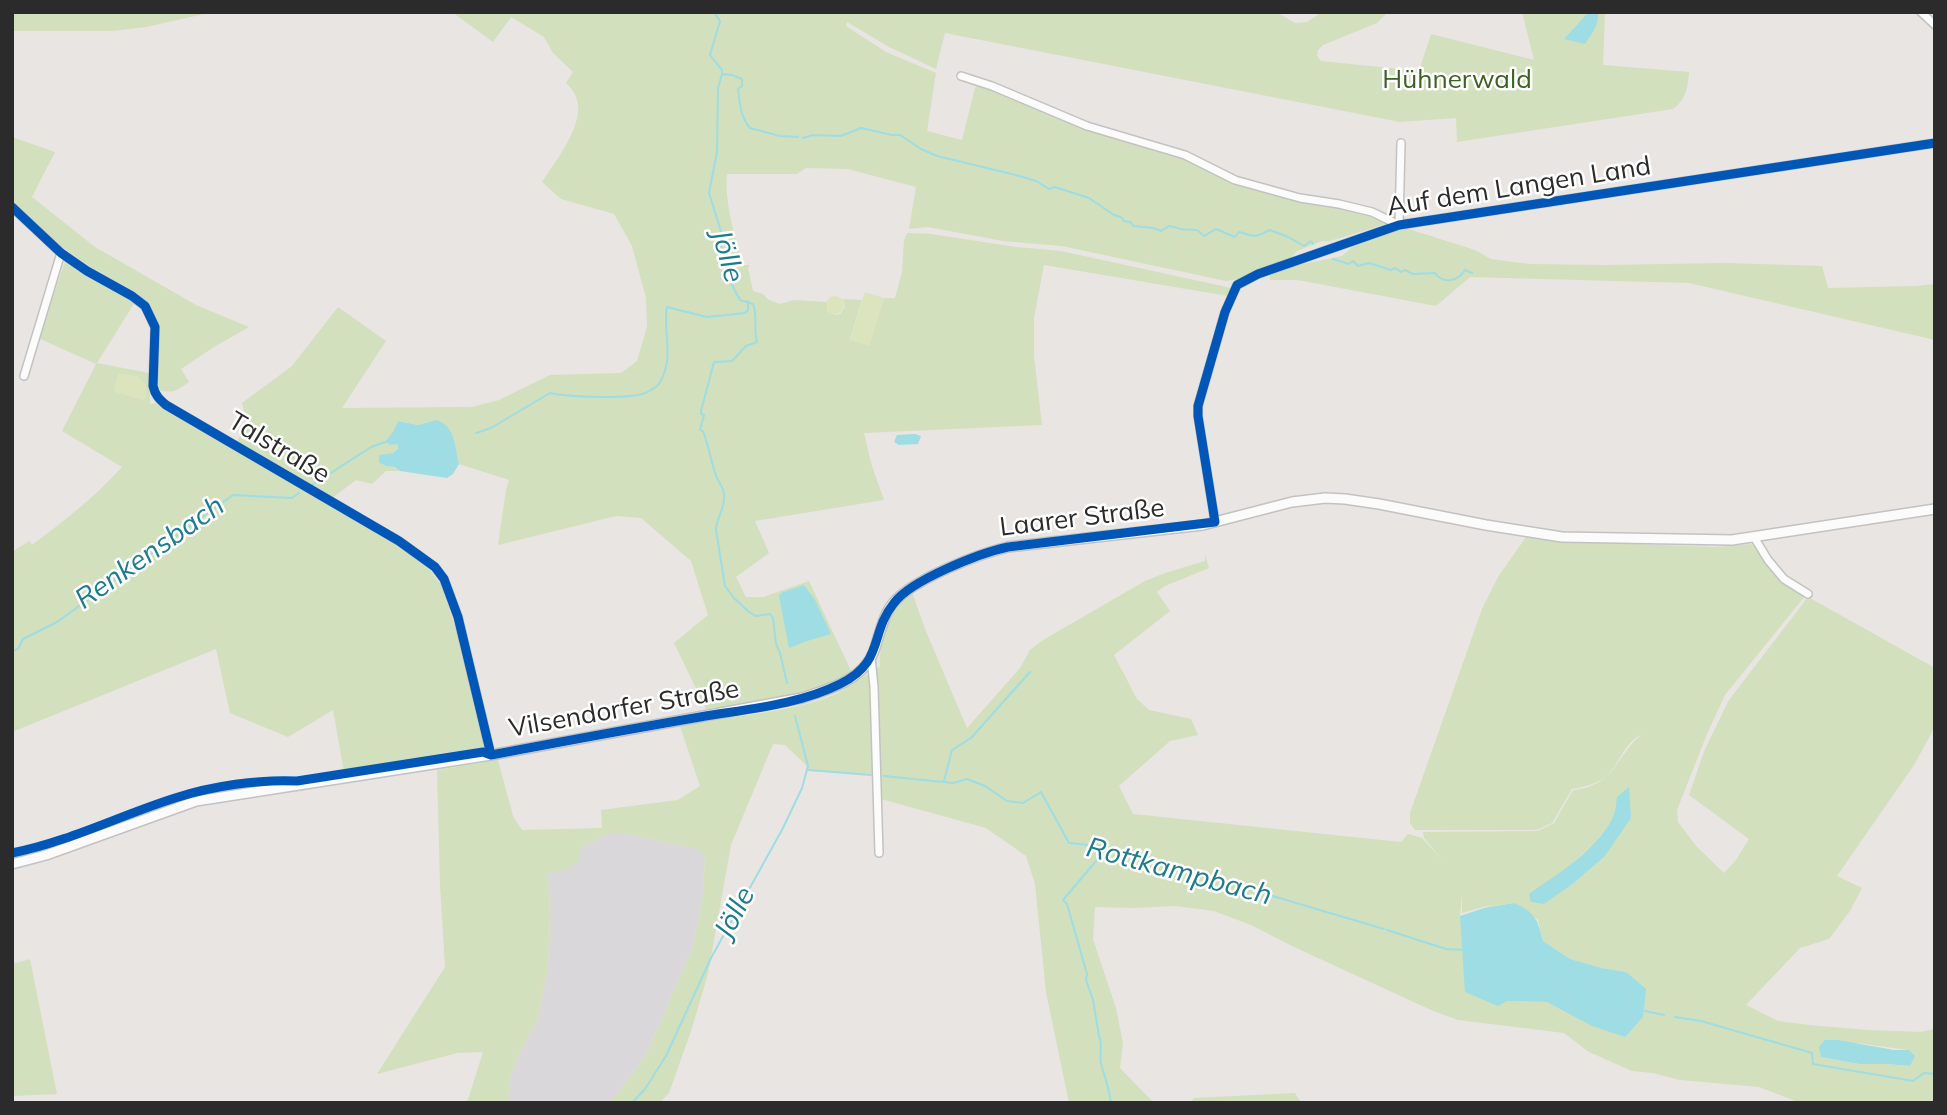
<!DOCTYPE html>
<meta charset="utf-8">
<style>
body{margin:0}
#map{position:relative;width:1947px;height:1115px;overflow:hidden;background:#e9e5e2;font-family:Mulish,sans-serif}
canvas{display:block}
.frame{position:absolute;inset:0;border:14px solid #2b2b2b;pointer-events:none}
</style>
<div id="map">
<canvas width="1947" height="1115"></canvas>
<div class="frame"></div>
</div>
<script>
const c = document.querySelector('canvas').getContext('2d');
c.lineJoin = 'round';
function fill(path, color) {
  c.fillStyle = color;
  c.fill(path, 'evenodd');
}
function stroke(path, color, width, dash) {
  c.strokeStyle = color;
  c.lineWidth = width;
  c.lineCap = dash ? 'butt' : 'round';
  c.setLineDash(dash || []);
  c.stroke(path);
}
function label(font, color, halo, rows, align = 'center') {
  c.font = font + ' Mulish,sans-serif';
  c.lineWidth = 5;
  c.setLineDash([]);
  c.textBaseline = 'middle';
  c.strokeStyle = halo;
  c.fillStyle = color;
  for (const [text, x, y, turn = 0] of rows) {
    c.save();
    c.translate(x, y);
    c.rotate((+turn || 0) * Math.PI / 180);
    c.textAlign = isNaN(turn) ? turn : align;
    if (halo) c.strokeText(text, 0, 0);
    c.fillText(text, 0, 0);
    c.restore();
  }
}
const industrial = new Path2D(`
 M610,833H624L701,850L705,859L702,902L692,949L645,1057L610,1103H508L509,1083L518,1057L537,1020L548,969L550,915L548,874L581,848Z`);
const green = new Path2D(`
 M12,12H213L146,27L113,31H12Z
 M452,12H1276L1295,23L1307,22L1322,12H1388L1377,23L1323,45L1318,50L1317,56L1321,61L1419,71L1431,34L1534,60L1522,12H1605L1603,65L1689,72C1688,87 1686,100 1673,109L1457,142L1456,118L1400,122L945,33L936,69L889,47L847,22L846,26L886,52L936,73L927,131L962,140L975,88L979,83L1076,125L1184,156L1235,181L1342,207L1389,223L1330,241H1322L1297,251L1290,259L1238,279L1226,281L1062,246L1003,241L928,227L909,229L916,187L848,169L806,168L797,174H727C724,199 735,241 744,265H750L748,268L753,291L763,294L769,300L780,304L794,300L827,302V311L836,315L840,314L845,307L843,299L862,300L850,339L869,345L884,298H895L902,272L904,240L907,233L931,234L1016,247L1061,251L1231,288L1228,296L1044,265L1034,318V356L1042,425L864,433L871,463L884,500L755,521L769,553L736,577L746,597H763L809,581L852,673C809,700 756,702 706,709L674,643L708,615L691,561L641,518L616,516L498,545L506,490L509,480L459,464L454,441L436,420L418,425L398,421L393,432L398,449L393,453L379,456V463C387,466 394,466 400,471H386L372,484L356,480L331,499L237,442C244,426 248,421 242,403L292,366L338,307L386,341L342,408L472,407L499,400L550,375L621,373L637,361L647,327L646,298L632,246L614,214L561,199L542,182C555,162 587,122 576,97C574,91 570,87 566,83L573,72L553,53L544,37L511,17L493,42Z
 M12,137L55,152L32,197L95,247L196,305L249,327L214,347L181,369L189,382C178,390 173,394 159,390L156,378L159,324L151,309L138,294L92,268L61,246L12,202Z
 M1402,227L1475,250L1491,259L1529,264L1604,265L1727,263L1822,266L1828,288L1916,286L1935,284V340L1689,283L1470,277L1436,306L1298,280H1270V275L1293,266L1342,256L1352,247L1366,240Z
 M65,262L135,302L97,363L149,373L150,404L157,403L337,510L400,545L430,570L441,585L458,634L485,749L427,757L344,772L333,710L288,737L230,713L216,649L12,732V552L29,541L32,545C65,520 94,498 122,467L62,431L96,364L38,338Z
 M1526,537L1552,541L1716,547L1753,544L1782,580L1805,596L1725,695L1707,734L1677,810L1678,822L1697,847L1724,873L1736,860L1749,839L1689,795L1705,749L1729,700L1808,597L1935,668V725L1931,734L1914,765L1837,876L1862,888L1850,911L1829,939L1800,948L1746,1005L1778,1021L1809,1025L1868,1030L1920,1032L1935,1029V1103H1801L1759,1087L1680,1080L1653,1073L1632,1071L1589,1052L1564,1033L1458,1020L1431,1010L1294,947L1251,925L1214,911L1175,906L1134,908L1095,907L1093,939L1116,1008L1123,1043L1120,1068L1154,1103H1069L1046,992L1035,884L1026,856L986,828L881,799L878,772V733L871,718L873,774L806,771L807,766L785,745L773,744L731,845L708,974L691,1031L669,1093L659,1103H610L645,1057L692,949L702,902L705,859L700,850L624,833H610L581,848L579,862L567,869L548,874L550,915L548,969L537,1020L518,1057L509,1083L508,1103H467L483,1052L457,1053L377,1074L445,967L440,885L437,770L498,760L513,816L522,830L602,828L601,810L678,800L700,786L679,723C726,717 789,713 831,696C844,691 857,681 869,673H873L880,666C878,641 891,608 912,592L925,629L967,728L1020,668L1030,650L1043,640L1145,581L1165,573L1205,561V554L1209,568L1165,586L1157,592L1170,611L1114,655L1137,699L1149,710L1191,719L1198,735L1170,741L1119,786L1133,814L1401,842L1408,834L1422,838L1445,863L1424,838L1423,832L1538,831L1554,823L1573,790C1615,786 1615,757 1642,734C1622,744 1620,765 1605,777C1596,784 1584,787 1572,789L1552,823L1537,830H1415L1410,823V813L1482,609L1498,577ZM1614,817L1604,857L1574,883L1544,904L1567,868L1595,843ZM1462,894V913L1490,905L1487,907L1514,903L1538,920L1543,941L1570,959L1602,968L1626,972L1565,1011L1547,1002L1507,1001L1460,916ZM1857,1043L1908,1050L1909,1066L1888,1064H1859L1821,1057Z
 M30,959L57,1094L12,1096V964Z
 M1295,1093L1301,1103H1190L1194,1098Z`);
const pitch = new Path2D(`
 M865,292L884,298L869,346L850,340Z
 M826 305a9 9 0 1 1 18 0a9 9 0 1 1-18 0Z
 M118,373L137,376L146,384V398L143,400L115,392L114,391Z`);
const water = new Path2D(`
 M1589,12H1598C1599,26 1592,33 1585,44L1564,39Z
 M436,420C455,425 455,447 459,464L453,474L447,478L400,471L395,467L387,466L379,463V455L393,453L398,449L397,444L390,445L386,441L393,432L398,421L418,425Z
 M915,434L921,436L918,444L899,445L894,442L897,435Z
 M804,585L815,600L831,634L807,641L789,648L779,596L781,593Z
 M1629,787L1631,818L1604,857L1574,883L1544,904L1531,902L1529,894C1559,873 1594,852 1612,819C1616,812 1616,804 1617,797Z
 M1514,903C1535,912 1538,920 1543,941L1570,959L1602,968L1626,972L1646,989L1643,1017L1625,1037L1592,1026L1547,1002L1507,1001L1498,1006L1465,992L1460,916L1484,908Z
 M1825,1040H1838L1894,1050H1909L1915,1056L1910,1066L1888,1064H1859L1821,1057L1819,1047Z`);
const stream = new Path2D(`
 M714,12L720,21L710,55L722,70V74L718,88L717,152L709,193L723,238L721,248L733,287L740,300L753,304C758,316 753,329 757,342L746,346L732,361L714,362L701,411V414L704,415L700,430L703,431C709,446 711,463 717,478C721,486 725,490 724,499C724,510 716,519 716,530L725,586L734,598L749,612L756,616L770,614L773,618L776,644L780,653L787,683
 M722,74L732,75L742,79V86L738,89C740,103 740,116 750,128L780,136L798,137
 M803,138L813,135L841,136L861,128L892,135H900L921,149L937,156L1016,175L1036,181L1049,189L1055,187L1089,198L1114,215L1121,217L1124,221L1130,222L1134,226L1153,228L1161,231L1169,226C1173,226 1176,228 1180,229C1191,231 1196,226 1204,236L1216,229L1235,237L1239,232C1258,237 1252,238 1270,230L1288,237L1304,246L1311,241L1313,244
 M1333,259L1349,264L1353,261L1358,266L1369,263L1391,270L1395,268L1401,272L1405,270L1413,274L1435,273C1444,285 1458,281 1465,270L1472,273
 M476,433L491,428L550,393C567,397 625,399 642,394C647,393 653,389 657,386C662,382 664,373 666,367C671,347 663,327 667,307L707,317L745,313L748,310V301
 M312,485L371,447L388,441
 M12,651L18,649L23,639L57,622L233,495L292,498L299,493
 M809,770L871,775
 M884,776L953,783L967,779L985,786L1007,801L1023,803L1041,792L1069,843L1107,847L1384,929
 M944,781L952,750L971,738L1030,672
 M1107,848L1063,900L1067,904L1087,974L1086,980L1093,1000L1099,1036C1103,1045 1099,1055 1101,1064C1105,1077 1109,1089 1111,1103
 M1387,930L1446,949L1464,950
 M1645,1011L1664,1015
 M1675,1017L1701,1021L1812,1053L1813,1064L1913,1081L1924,1073L1935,1074
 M632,1103L645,1089L666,1056L711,958L783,828L802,788L808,766L795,716`);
const minor = new Path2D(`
 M1921,12L1935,25
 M961,76L992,86L1087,126L1185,155L1235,180L1300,198L1339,204L1372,212L1399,225
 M12,207L61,253L87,271L132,296L145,306L155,327L153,386C155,395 159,399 166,405L399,541L435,567L444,579L458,617L491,755
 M1399,225L1401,143
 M24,376L61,253
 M1215,522L1198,416V406L1225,312L1237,285L1258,274L1399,225L1935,143
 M1754,537L1768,560L1784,579L1808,594
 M871,657L874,687L879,853`);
const tertiary = new Path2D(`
 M12,864L46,855L196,801L491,755L802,698C826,690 857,682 870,659C874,653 876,645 878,638C882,625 886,610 896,600C917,578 978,554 1008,547L1203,525L1292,502L1325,498L1345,499L1379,504L1486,525L1562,537L1732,540L1935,509`);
const cycleway = new Path2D(`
 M12,207L61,253L87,271L132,296L145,306L155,327L153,386C155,395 159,399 166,405L399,541L435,567L444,579L458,617L491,755
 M12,853C68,842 121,815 175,798C212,786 259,779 297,781L483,752L491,755C560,742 630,729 700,717C747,709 798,705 840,684C885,662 869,634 894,603C911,580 980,553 1008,547L1215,522L1198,416V406L1225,312L1237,285L1258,274L1399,225L1935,143`);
const parkNames = [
 ["Hühnerwald",1457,80]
];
const streetNames = [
 ["Auf dem Langen Land",1519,187,-9],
 ["Talstraße",279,448,31],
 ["Laarer Straße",1082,518,-7],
 ["Vilsendorfer Straße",624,709,-10]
];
const waterNames = [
 ["Jölle",727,256,74],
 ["Renkensbach",150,553,-35],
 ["Rottkampbach",1179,872,15],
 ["Jölle",735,913,-62]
];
fill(industrial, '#d9d7d9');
fill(green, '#d2e0be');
fill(pitch, '#dce4bd');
fill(water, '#9ddde3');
stroke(stream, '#9ddde3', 2);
stroke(minor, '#c3c2c2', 10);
stroke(tertiary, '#c3c2c2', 12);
stroke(minor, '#fcfbfb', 7);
stroke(tertiary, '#fcfbfb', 9);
stroke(cycleway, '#0057b8', 9);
label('26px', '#3a6222', '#fff', parkNames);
label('26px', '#2b2b2b', '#fff', streetNames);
label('italic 28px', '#1b7b8f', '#fff', waterNames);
</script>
